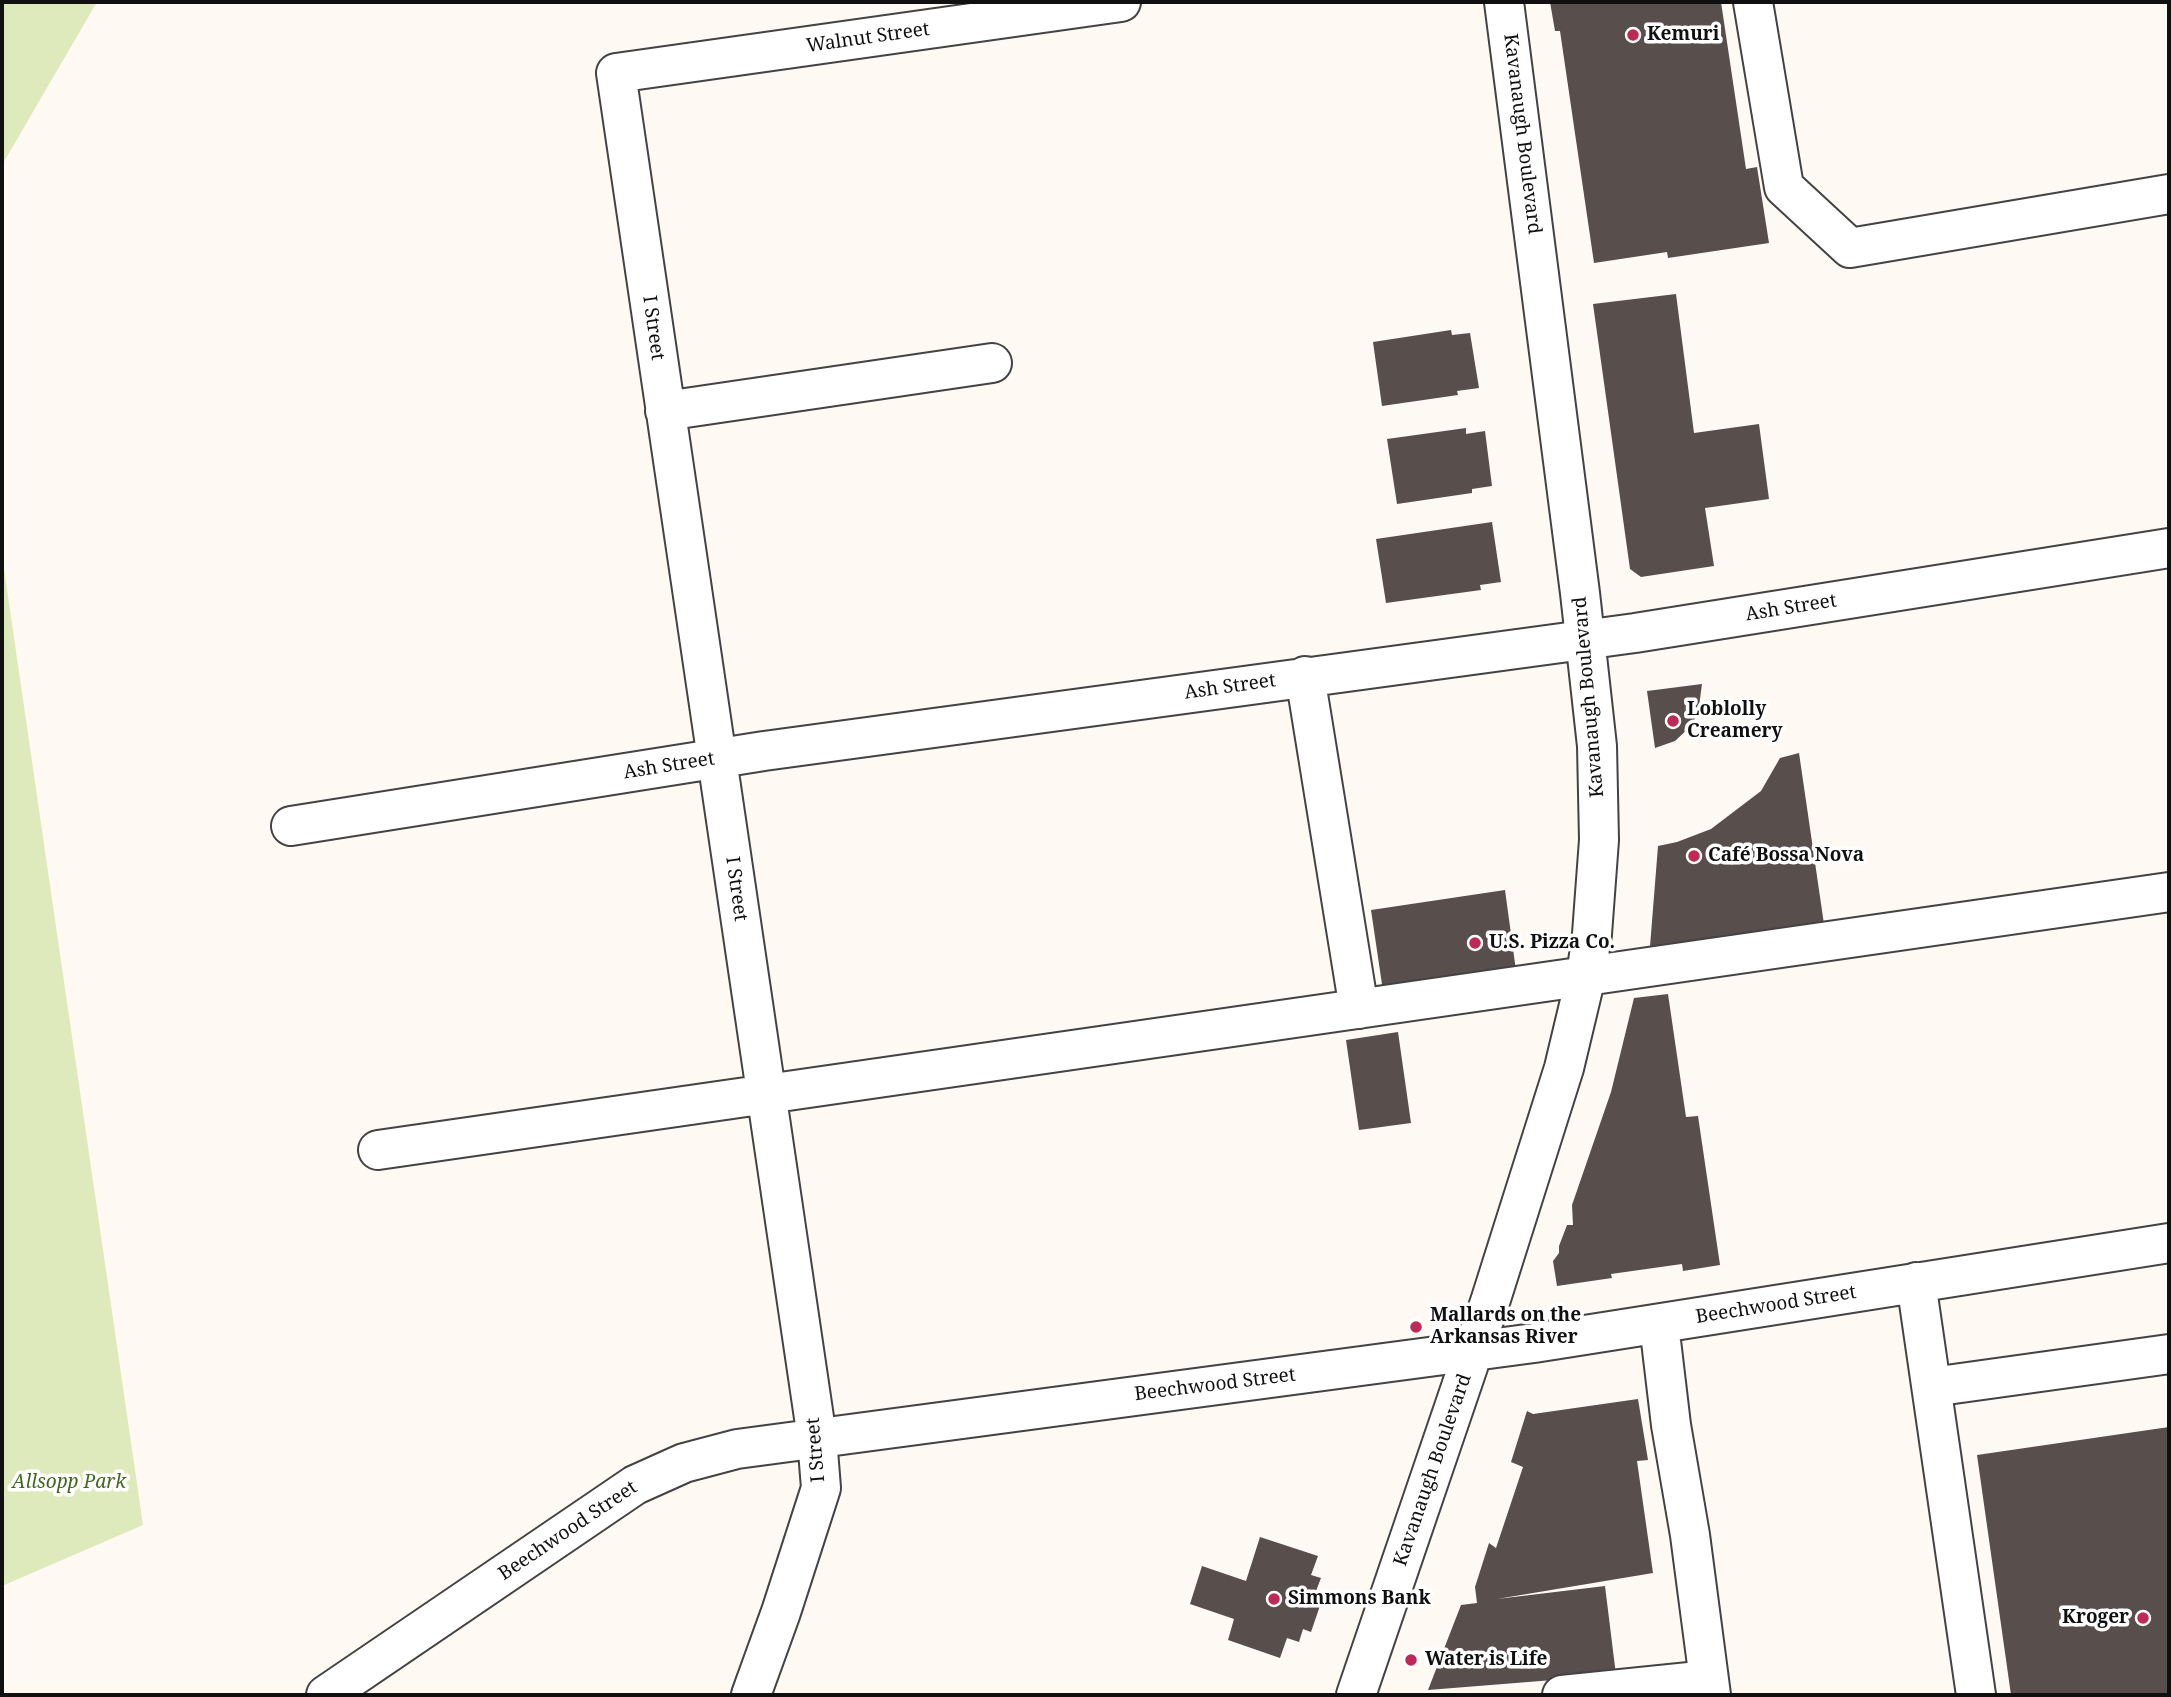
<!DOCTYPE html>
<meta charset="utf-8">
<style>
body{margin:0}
#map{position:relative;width:2171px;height:1697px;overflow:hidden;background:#fff9f3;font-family:"Noto Serif",serif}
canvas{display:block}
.frame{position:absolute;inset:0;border:4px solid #101010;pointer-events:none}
</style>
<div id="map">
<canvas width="2171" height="1697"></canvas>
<div class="frame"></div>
</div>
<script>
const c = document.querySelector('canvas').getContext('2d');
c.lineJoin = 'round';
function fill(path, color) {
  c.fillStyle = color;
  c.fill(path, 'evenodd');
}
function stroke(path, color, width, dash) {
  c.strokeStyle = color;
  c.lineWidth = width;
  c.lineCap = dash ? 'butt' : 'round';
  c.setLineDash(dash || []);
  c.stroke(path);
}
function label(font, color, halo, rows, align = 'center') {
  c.font = font + ' "Noto Serif",serif';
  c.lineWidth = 7;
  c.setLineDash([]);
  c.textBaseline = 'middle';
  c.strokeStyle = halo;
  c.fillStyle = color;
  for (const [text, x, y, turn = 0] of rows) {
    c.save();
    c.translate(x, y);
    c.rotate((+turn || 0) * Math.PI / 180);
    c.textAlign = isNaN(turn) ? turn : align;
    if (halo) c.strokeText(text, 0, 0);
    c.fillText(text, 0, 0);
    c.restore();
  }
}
const green = new Path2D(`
 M2,2H97L2,165Z
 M2,555L143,1525L2,1586Z`);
const building = new Path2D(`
 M1550,2H1721L1746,169L1757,167L1769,243L1668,258L1667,252L1594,263L1560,31H1555Z
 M1676,294L1694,433L1759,424L1769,499L1705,508L1714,566L1641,577L1630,569L1593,304Z
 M1451,330L1452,335L1470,333L1479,388L1457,391L1458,395L1382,406L1373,342Z
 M1466,428V434L1485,431L1492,486L1472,489V493L1397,504L1387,439Z
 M1492,522L1501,582L1480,585L1481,590L1386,603L1376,539Z
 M1702,684L1698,714L1690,727L1675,741L1655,748L1647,691Z
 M1799,753L1825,931L1649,959L1658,846L1677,842L1711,829L1761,791L1780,758Z
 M1505,890L1517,978L1384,998L1371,910Z
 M1668,994L1686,1117L1698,1116L1720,1265L1683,1271L1682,1264L1611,1274L1612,1278L1557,1286L1553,1261L1559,1253V1246L1567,1225H1573L1572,1205L1611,1092L1634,998Z
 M1398,1032L1411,1123L1359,1130L1346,1040Z
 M1638,1399L1648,1460L1637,1461L1653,1573L1497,1599L1605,1586L1616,1675L1428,1690L1461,1605L1477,1603L1475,1587L1489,1543L1496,1548L1523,1467L1511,1462L1527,1411L1533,1414Z
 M2169,1427V1695H2011L1977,1455Z
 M1260,1537L1318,1556L1311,1575L1321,1578L1316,1591L1324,1594L1311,1632L1303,1629L1299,1642L1287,1638L1280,1658L1228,1640L1234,1619L1190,1604L1202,1566L1246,1581Z`);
const minor = new Path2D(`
 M1753,2L1784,187L1850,248L2169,194
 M665,411L992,363
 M1305,676L1359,1009
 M291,826L764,751L1635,633L2169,548
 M378,1150L2169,892
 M1916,1282L1976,1695
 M1659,1324L1671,1425L1690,1535L1711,1695
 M1932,1387L2169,1354
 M326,1695L635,1485L684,1463L737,1449L1534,1343L2169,1243
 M751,1695L781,1612L821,1488L817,1438L616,73L1121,2
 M1356,1695L1490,1302L1564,1068L1586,976L1592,934L1599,840L1597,746L1580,593L1504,2
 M1562,1695L1709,1680`);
const markers = [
 [1633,35,7,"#bf2955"],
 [1673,721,7,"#bf2955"],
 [1694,856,7,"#bf2955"],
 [1475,943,7,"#bf2955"],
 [1416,1327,7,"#bf2955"],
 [1274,1599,7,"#bf2955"],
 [2143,1618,7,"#bf2955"],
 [1411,1660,7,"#bf2955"]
];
const poiNames = [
 ["Kemuri",1647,35],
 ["Loblolly",1687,710],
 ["Creamery",1687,732],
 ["Café Bossa Nova",1708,856],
 ["U.S. Pizza Co.",1489,943],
 ["Mallards on the",1430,1316],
 ["Arkansas River",1430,1338],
 ["Simmons Bank",1288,1599],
 ["Kroger",2129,1618,"right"],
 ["Water is Life",1425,1660]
];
const streetNames = [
 ["Walnut Street",868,38,-8],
 ["Kavanaugh Boulevard",1522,134,83],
 ["I Street",653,328,82],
 ["Ash Street",1791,608,-9],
 ["Ash Street",1230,687,-8],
 ["Kavanaugh Boulevard",1589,697,-95],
 ["Ash Street",669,766,-9],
 ["I Street",736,889,82],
 ["Beechwood Street",1776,1305,-9],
 ["Beechwood Street",1215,1385,-7],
 ["I Street",816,1450,-95],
 ["Kavanaugh Boulevard",1433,1470,-71],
 ["Beechwood Street",568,1531,-34]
];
const parkNames = [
 ["Allsopp Park",69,1483]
];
fill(green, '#dfeabc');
fill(building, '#584e4c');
stroke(minor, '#434343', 42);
stroke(minor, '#fff', 38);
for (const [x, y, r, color] of markers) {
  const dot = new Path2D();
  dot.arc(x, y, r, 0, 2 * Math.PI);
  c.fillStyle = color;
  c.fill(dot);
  stroke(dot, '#fff', 2.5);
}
label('bold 19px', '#101010', '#fff', poiNames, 'left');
label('19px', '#101010', '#fff', streetNames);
label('italic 19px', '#406820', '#fff', parkNames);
</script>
